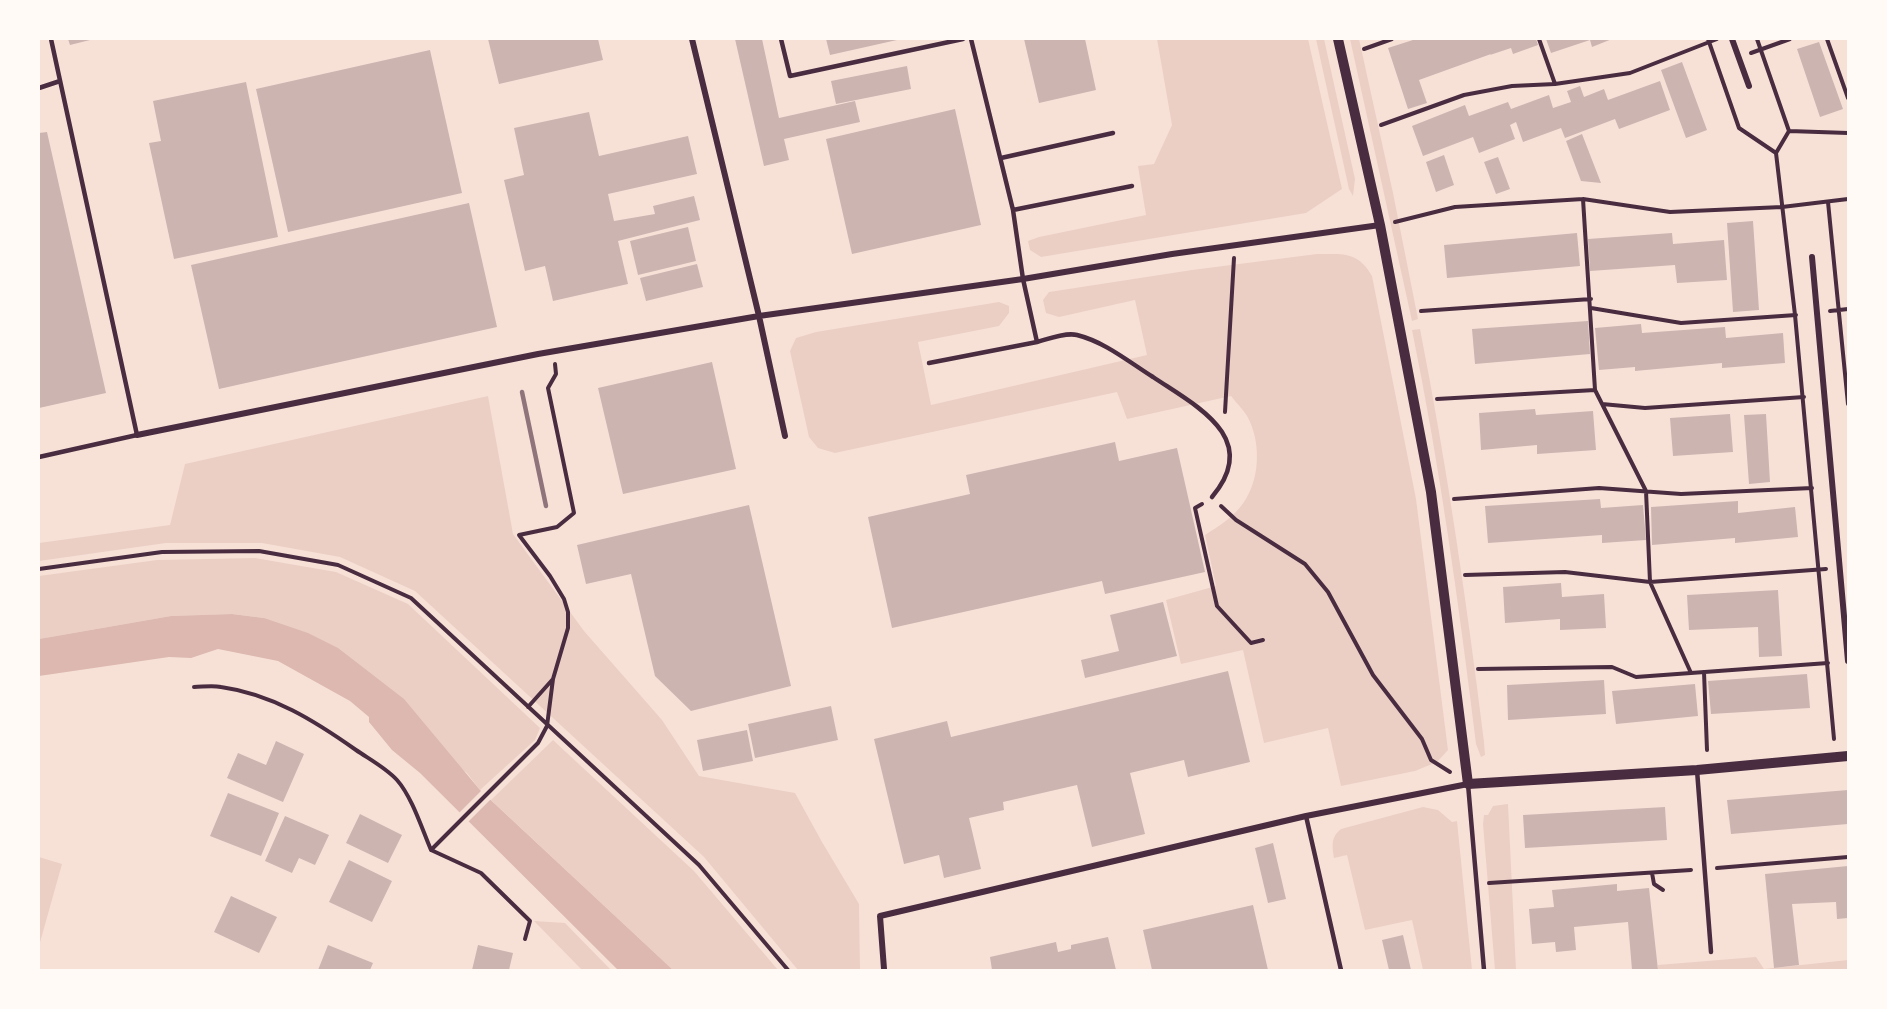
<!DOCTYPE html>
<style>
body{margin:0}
#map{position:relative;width:1887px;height:1009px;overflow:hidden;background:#f7e1d7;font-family:Manrope,sans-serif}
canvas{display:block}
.frame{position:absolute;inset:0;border:40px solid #fffaf5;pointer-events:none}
</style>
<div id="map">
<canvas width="1887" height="1009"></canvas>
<div class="frame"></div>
</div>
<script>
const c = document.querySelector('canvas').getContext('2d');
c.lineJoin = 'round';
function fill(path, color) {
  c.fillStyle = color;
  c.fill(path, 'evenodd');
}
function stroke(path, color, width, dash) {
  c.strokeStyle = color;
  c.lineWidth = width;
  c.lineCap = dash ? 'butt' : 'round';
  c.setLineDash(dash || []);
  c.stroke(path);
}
const green = new Path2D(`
 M1157,39H1308L1342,189L1306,213L1041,257L1030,250L1028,241L1039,237L1146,215L1138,166L1154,164L1172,125Z
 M1316,39H1324L1355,179L1353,196L1349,189Z
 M1350,39H1359L1393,193L1418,319L1412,321Z
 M1317,254C1343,254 1358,251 1372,276L1416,499L1448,750L1437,762L1415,771L1341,786L1328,728L1264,743L1243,650L1181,664L1166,600L1216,586L1205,535C1219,526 1234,517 1244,502C1259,480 1261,447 1250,422C1247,413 1237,404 1231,396L1127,419L1117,392L835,453L818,448L809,437L790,351L796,338L816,332L999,302L1009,306V313L999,326L918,342L931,405L1147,355L1135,300L1059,317L1046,313L1043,300L1049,292L1192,270Z
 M1420,329C1447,466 1467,604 1484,742L1485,755L1481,757L1476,744C1459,605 1440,467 1412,330Z
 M488,396L513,534L584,631L662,720L699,776L795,793L822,842L859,904L860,970H798L704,857L415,591L340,557L262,543H166L39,561V543L170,525L185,464Z
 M255,558L336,572L408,604L540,728L535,740L480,790L467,773L264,618L232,614L171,616L39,639V576L157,560Z
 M553,740L694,871L778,970H673L491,800Z
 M1508,804L1516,970H1495L1483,824L1484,815H1488L1493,806Z
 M1423,807L1438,810L1452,822L1457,821L1472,970H1423L1412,920L1365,930L1347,855L1334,858C1332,845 1331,837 1341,829Z
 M39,857L62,864L39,946Z
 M534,921L565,923L611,970H582Z
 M1756,957L1764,969L1848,960V970H1658V965Z`);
const water = new Path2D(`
 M232,614L264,618L308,633L338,648L404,699L480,790L673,970H618L420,773L392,750L369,722V717L350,701L278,661L218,649L191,658L169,657L39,676V639L171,616Z`);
const pier = new Path2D(`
 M483,789L492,798L466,824L457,815Z`);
const building = new Path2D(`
 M68,39H90V40L70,45Z
 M488,39H598L603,60L499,84Z
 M735,39H762L779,118L855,101L860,122L784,139L789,160L764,166Z
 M826,39H897V40L830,55Z
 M1024,39H1085L1096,90L1039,103Z
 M1416,39H1536L1538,45L1513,54L1511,48L1490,55L1491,54L1419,80L1427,103L1408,109L1388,48Z
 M1546,39H1612L1592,47L1590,40L1551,53Z
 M1819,42L1843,109L1820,117L1797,49Z
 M430,50L462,193L288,232L256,89Z
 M1682,62L1707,130L1686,138L1661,70Z
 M907,66L911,89L836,104L831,81Z
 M1660,81L1670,110L1619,129L1615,119L1565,138L1561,128L1523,142L1516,122L1510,125L1515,139L1479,153L1473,137L1423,156L1412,126L1465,105L1469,116L1508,102L1511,109L1549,95L1553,108L1571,102L1567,91L1580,86L1584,97L1604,89L1608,100Z
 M246,82L278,237L174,259L149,143L161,141L153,101Z
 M955,109L981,225L852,254L826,139Z
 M589,112L599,156L688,136L697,174L608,194L614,221L655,214L653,206L694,196L700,220L618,241L628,284L553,301L545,266L525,271L504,180L524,175L514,128Z
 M47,132L106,393L39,408V133Z
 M1582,134L1601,183L1581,181L1566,141Z
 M1444,155L1454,185L1436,192L1426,162Z
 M1498,157L1510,189L1496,194L1484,162Z
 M469,203L497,327L219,389L191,265Z
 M1753,221L1759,310L1733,312L1727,223Z
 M688,227L696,261L638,275L630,241Z
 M1577,233L1580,266L1447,278L1444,245Z
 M1672,233L1673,244L1724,240L1727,280L1677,283L1675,265L1590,271L1588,239Z
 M697,264L703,287L646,301L640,278Z
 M1588,321L1590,354L1475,364L1472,329Z
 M1641,324L1642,333L1725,327L1726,338L1783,333L1785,363L1722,368V363L1635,371V367L1599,370L1595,328Z
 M712,362L736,469L623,494L598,388Z
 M1535,409L1536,415L1593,411L1596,450L1537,454V445L1481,450L1479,413Z
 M1730,414L1733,452L1673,456L1670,418Z
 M1766,414L1770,482L1749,484L1744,415Z
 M1115,442L1119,461L1177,448L1205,572L1105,594L1102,581L892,628L868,517L970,494L966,475Z
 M1600,499L1601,508L1643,505L1646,540L1602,543V535L1488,543L1485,506Z
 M1738,501V513L1795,507L1798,537L1735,543V538L1652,545L1651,507Z
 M749,505L791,686L691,711L655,676L631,574L586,584L577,545Z
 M1561,583L1562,597L1604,594L1606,628L1560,630V619L1505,623L1503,587Z
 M1778,590L1782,656L1759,657L1758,627L1689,630L1687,595Z
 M1163,602L1177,656L1085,678L1081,660L1119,651L1110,615Z
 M1228,671L1250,762L1188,777L1184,760L1130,773L1145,834L1092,847L1077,785L1003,802L1004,810L969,818L981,869L944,878L939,855L904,864L874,739L947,721L951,737Z
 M1807,674L1810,708L1711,714L1708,681Z
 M1604,680L1606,714L1508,720L1507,685Z
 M1695,684L1698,716L1616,724L1612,691Z
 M831,706L838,740L755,758L748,724Z
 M747,730L753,761L703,771L697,740Z
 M276,741L304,754L283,802L227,778L238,753L266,765Z
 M1848,790V824L1731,834L1727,800Z
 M228,793L279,813L261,856L210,836Z
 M1665,807L1667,840L1525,848L1523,815Z
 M360,814L402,835L388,863L346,843Z
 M285,816L329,835L315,865L299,858L292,873L265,861Z
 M1273,843L1286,899L1268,903L1255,848Z
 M349,860L392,881L372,922L329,902Z
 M1848,866V918L1837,919L1836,902L1792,904L1799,965L1774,968L1765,874Z
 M1617,884V891L1649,888L1658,970H1632L1628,922L1574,927L1576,950L1556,952L1555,942L1532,944L1529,909L1554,907L1552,890Z
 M231,896L277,917L259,953L214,932Z
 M1253,905L1268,970H1152L1143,930Z
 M1403,935L1411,970H1389L1382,940Z
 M1108,937L1116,970H992L990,957L1056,942L1058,952L1071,949V945Z
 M328,945L373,963L370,970H318Z
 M478,945L513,953L509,970H472Z`);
const path = new Path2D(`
 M1539,39L1555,84
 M1708,39L1739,128L1776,153
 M1757,39L1789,131L1776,153L1795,315L1834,739
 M1827,39L1848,98
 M1364,49L1392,39
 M1751,53L1790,39
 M1381,125L1464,95L1512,86L1555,84L1630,73L1717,39
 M1789,131L1848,133
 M1583,199L1595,390L1646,491L1650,582L1691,673
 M1828,202L1848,404
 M1395,222L1455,207L1583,199L1670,212L1782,207L1848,199
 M1591,308L1681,323L1796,315
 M1421,311L1591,299
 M1830,311L1848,309
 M1437,399L1595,390
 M1602,404L1645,408L1804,397
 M1225,412L1234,258
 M1454,499L1599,488L1681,494L1812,488
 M1202,504L1195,508L1217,606L1251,643L1263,640
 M1221,506L1236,520L1305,564L1328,592L1373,675L1422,739L1431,760L1450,772
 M39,569L162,552L259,551L338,565L411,598L699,865L788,970
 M1465,575L1565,572L1650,582L1826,569
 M1478,669L1612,667L1636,677L1828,663
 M1704,672L1707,750
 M194,687C202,687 212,685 221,687C272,694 315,721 356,750C369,759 386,768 397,780C412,797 422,829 431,850L481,873L530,921L525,939
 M528,707L553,679
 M431,850L538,743L547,726L553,679L568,628V612L564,599L550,576L519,535L557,527L574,513L548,388L556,374L555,364
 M1717,868L1848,857
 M1652,873L1654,884L1663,890
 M1489,883L1691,870`);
const service = new Path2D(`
 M781,39L790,76L963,39
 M39,88L60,81
 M1001,158L1113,133
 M1013,210L1132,186
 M1037,342C1048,339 1066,332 1077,335C1105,342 1129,362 1153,377C1196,406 1262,438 1212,497
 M929,363L1037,342L1023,279L1013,210L971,39
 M39,457L137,435L51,39
 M1697,770L1711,952
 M1468,784L1484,970
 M1306,816L1341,970`);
const minor = new Path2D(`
 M692,39L759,316L785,436
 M1732,39L1749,86
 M1812,257L1848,661
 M137,435L538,354L759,316L1023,279L1172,254L1380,225
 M884,969L880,916L1306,816L1468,784`);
const tertiary = new Path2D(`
 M1338,39L1380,225L1431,492L1468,784L1697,770L1848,756`);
const rail = new Path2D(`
 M522,392L546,506`);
fill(green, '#ebcfc5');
fill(water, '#dcb8b0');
fill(pier, '#f7e1d7');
fill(building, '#ccb4b1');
stroke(path, '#4a2c40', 4);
stroke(service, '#4a2c40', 4.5);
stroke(minor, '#4a2c40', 6);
stroke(tertiary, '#4a2c40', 10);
stroke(rail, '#8f747c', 4.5);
</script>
